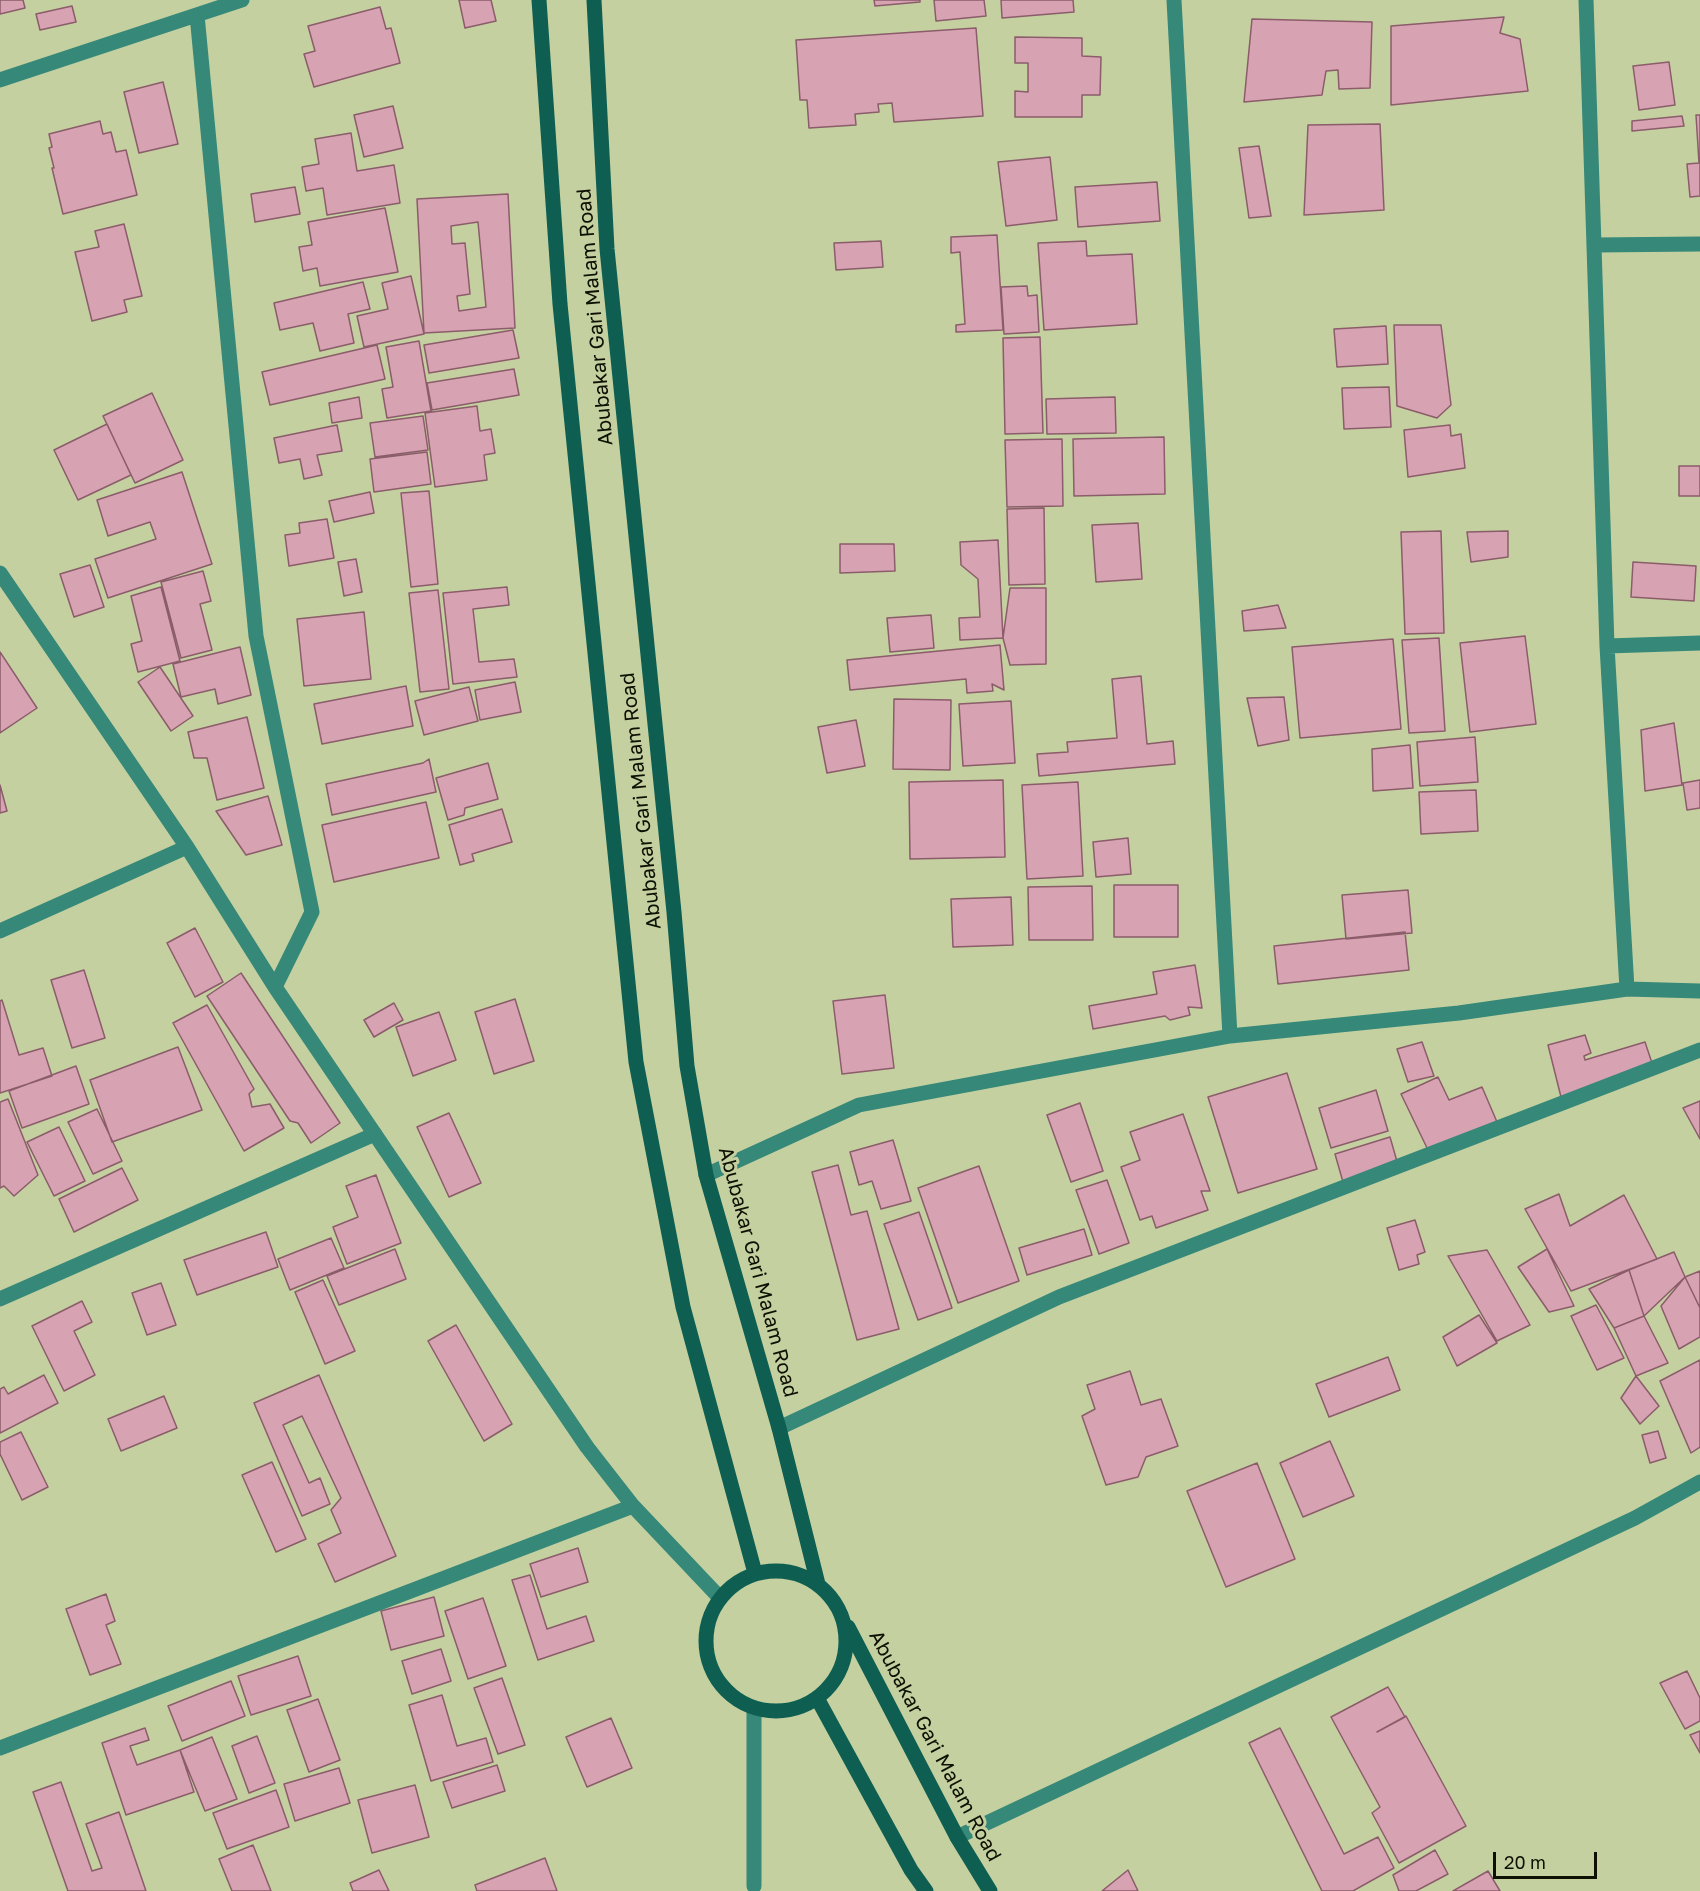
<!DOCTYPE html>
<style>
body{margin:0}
#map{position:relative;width:1700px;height:1891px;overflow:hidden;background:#c4d0a0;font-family:"Golos Text",sans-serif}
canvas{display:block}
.scale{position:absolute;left:1493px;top:1852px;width:104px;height:27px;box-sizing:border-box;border:3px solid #0d1002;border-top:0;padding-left:8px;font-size:18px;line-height:21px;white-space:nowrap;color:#0d1002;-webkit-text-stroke:4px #c4d0a0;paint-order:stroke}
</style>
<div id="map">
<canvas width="1700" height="1891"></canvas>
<div class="scale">20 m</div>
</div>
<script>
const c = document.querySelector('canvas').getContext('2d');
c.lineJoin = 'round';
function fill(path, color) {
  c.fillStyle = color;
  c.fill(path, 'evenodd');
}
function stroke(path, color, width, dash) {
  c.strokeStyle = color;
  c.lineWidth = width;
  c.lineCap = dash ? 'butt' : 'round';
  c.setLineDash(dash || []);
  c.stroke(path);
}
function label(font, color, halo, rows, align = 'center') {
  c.font = font + ' "Golos Text",sans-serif';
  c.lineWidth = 6;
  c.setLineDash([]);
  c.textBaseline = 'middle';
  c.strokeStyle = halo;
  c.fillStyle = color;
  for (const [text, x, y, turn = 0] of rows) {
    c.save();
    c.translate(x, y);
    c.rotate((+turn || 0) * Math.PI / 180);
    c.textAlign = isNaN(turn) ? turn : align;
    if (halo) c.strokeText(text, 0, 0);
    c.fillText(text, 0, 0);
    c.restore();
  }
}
const building = new Path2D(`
 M0,0H23L25,8L0,14Z
 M459,0H491L496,21L465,28Z
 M874,0H920V2L875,6Z
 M934,0H984L986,16L936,21Z
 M1001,0H1073L1074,12L1002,18Z
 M72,6L76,22L40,30L36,14Z
 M380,7L386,29L391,28L400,63L314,87L304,54L315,51L308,26Z
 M1504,17L1500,33L1520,39L1528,91L1391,105V26Z
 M1252,19L1372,22L1370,88L1339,89L1338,70L1326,71L1322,95L1244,102Z
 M976,28L983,116L894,122L892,103L878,104L879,112L855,114L856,125L809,128L807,100H800L796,40Z
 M1015,37L1082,38V56L1101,57L1100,95H1082V117H1015V91L1028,92V63H1015Z
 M1669,62L1675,105L1639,110L1633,66Z
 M163,82L178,144L139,153L124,92Z
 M393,106L403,148L364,157L354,115Z
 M1696,115H1700V196L1690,197L1687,164L1699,163Z
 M1682,116L1684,126L1632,131V121Z
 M100,121L103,134L111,132L116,152L126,150L137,195L63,214L52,168H54L49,148L52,147L49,134Z
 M1380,124L1384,210L1304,215L1308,125Z
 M351,133L357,171L394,165L400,203L327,215L323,188L306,191L302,167L319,164L315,139Z
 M1259,146L1271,216L1249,218L1239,148Z
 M1050,157L1057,220L1006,226L998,162Z
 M1157,182L1160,221L1078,227L1075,187Z
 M295,187L300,214L255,222L251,194Z
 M508,194L515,328L424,333L417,199ZM478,222L486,307L459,311L457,296L470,294L465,243L452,244L451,226Z
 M385,208L398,272L320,286L317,268L303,271L299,247L312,245L308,222Z
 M124,224L142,296L124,300L127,312L92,321L75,252L99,247L95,231Z
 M997,235L1003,330L956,332V325L965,324L960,252L951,253V237Z
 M881,241L883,267L836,270L834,243Z
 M1086,241L1087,256L1132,254L1137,324L1044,330L1038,243Z
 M411,276L424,334L364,347L357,316L388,309L382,283Z
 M363,282L370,309L348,314L354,343L320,351L313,323L280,330L274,303Z
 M1027,286L1028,296L1037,295L1039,332L1004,334L1001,287Z
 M1394,325H1441L1451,405L1437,418L1397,406Z
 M1386,326L1388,364L1337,367L1334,329Z
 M513,330L519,358L429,373L424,345Z
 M1040,337L1043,433L1005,434L1003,338Z
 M419,341L431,411L387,418L382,389L393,387L386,347Z
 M377,345L385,379L270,405L262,372Z
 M514,369L519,395L432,410L427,383Z
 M1389,387L1391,427L1344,429L1342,388Z
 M152,393L183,460L135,483L103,416Z
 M359,397L362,418L332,423L329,403Z
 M1115,397L1116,433L1047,434L1046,399Z
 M477,406L480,431L491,429L495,453L484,455L487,480L435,487L425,413Z
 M423,416L428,450L375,457L370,423Z
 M107,424L131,475L78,500L54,450Z
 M337,425L342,451L317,455L322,475L304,479L300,459L279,463L274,438Z
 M1450,425L1451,436L1461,434L1465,468L1408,477L1404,430Z
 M1164,437L1165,494L1074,496L1073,439Z
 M1062,439L1063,506L1007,507L1005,440Z
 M427,452L431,484L374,492L370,459Z
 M1679,466H1700V496H1679Z
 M182,472L212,564L108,598L95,559L156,539L150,522L108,536L97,500Z
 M429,491L438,584L411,587L401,493Z
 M370,492L374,513L334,522L329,501Z
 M1044,508L1045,584L1009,585L1007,509Z
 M327,519L334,558L289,566L285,535L300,533L299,523Z
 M1138,523L1142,579L1096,582L1092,525Z
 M1441,531L1444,633L1405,634L1401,532Z
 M1508,531V557L1471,562L1467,532Z
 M998,540L1003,638L960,640L959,618L980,617L978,579L961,565L960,542Z
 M840,544H894L895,571L840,573Z
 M356,559L362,592L344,596L338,562Z
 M1633,562L1696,566L1694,601L1631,597Z
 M90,565L104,607L74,617L60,574Z
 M203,571L211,601L200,604L212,650L181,658L161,582Z
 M161,587L180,661L138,672L131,644L142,641L131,596Z
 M507,587L509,605L473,609L479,662L514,659L517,677L453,684L443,593Z
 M1010,588H1046V664L1010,665L1003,638Z
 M438,590L449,689L420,692L409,593Z
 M1278,605L1286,628L1244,631L1242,611Z
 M364,612L371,679L304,686L297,619Z
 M931,615L934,648L890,652L887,618Z
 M1525,636L1536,724L1470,732L1460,643Z
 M1439,638L1445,731L1409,733L1402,640Z
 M1393,639L1401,729L1300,738L1292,647Z
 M1000,645L1004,690L992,684L993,691L967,693L966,679L850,690L847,660Z
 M240,647L251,695L218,704L215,689L181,697L173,664Z
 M0,652L37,708L0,733Z
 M160,667L193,716L171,731L138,682Z
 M1141,676L1147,744L1173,741L1175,764L1039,776L1037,754L1068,752L1067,742L1117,738L1112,679Z
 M515,682L521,712L480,720L475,690Z
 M406,686L413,726L322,744L314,704Z
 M469,687L478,721L424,735L415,701Z
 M1284,697L1289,740L1258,746L1247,698Z
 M894,699L951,700L950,770L893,769Z
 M1011,701L1015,763L963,766L959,704Z
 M247,717L264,788L217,800L207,758H194L188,732Z
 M856,720L865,766L827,773L818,727Z
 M1674,723L1682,785L1645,791L1641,730Z
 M1475,737L1478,782L1420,786L1417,742Z
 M1410,745L1413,788L1373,791L1372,749Z
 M429,759L436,792L332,815L326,784L423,763Z
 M488,763L498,799L465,808L464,815L448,820L436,778Z
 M1003,780L1005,857L910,859L909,782Z
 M1700,780V808L1687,810L1683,783Z
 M1078,782L1083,876L1027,879L1022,785Z
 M0,785L7,811L0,813Z
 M1476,790L1478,831L1421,834L1419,792Z
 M268,796L282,845L246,855L216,811Z
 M426,802L439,858L334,882L322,825Z
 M502,809L512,842L472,854L474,861L460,865L449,825Z
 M1128,838L1131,874L1096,877L1093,842Z
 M1114,885H1178V937H1114Z
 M1092,886L1093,940H1029L1028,887Z
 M1408,890L1412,933L1346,939L1342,895Z
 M1011,897L1013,945L953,947L951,899Z
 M195,928L223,982L195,997L167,943Z
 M1405,932L1409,970L1278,984L1274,946Z
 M1195,965L1202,1008L1188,1007L1190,1015L1170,1020L1165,1016L1093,1029L1089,1006L1157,994L1153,972Z
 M84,970L105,1038L72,1048L51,980Z
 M241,973L340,1123L311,1143L298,1123L290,1121L207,996Z
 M885,995L894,1068L842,1074L833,1001Z
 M515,999L534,1061L494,1074L475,1012Z
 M2,1000L19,1055L43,1048L52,1076L0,1093V1001Z
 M394,1003L403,1020L374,1037L364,1020Z
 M207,1005L254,1089L249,1094L252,1107L270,1104L284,1128L244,1151L173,1023Z
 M439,1012L456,1060L413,1076L396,1027Z
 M1585,1035L1591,1053L1584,1056L1585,1060L1645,1042L1652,1063L1561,1097L1548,1045Z
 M1422,1042L1434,1076L1408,1082L1397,1049Z
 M178,1047L202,1110L112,1142L90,1080Z
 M76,1066L89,1104L22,1128L9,1091Z
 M1287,1073L1317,1169L1238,1193L1208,1097Z
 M1438,1077L1449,1100L1482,1087L1497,1122L1428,1150L1401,1094Z
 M1376,1090L1388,1131L1331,1148L1319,1108Z
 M8,1099L38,1175L14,1196L4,1186L0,1188V1102Z
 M1700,1101V1139L1683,1108Z
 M1080,1103L1103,1171L1071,1182L1047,1115Z
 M97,1109L122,1161L93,1174L68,1122Z
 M449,1113L481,1183L449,1197L417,1127Z
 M1183,1114L1210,1191H1201L1208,1210L1156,1228L1152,1216L1140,1220L1121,1167L1140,1160L1130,1132Z
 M59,1127L85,1181L54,1196L27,1142Z
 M1390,1137L1398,1165L1343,1182L1335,1154Z
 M893,1140L911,1201L881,1209L872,1181L859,1185L850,1152Z
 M838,1165L851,1215L867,1211L899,1329L857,1340L812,1172Z
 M979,1166L1019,1281L958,1303L918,1188Z
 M122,1168L138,1200L74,1232L59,1199Z
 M376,1175L401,1243L347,1264L333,1227L358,1217L346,1186Z
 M1107,1180L1129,1243L1099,1254L1076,1190Z
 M1559,1194L1570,1226L1624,1195L1657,1259L1571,1291L1525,1209Z
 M919,1212L952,1308L918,1320L884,1224Z
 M1415,1220L1425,1252L1417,1255L1419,1264L1399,1270L1387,1228Z
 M1084,1229L1092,1255L1027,1275L1019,1248Z
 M266,1232L278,1267L197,1295L184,1260Z
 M331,1238L344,1268L290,1290L278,1259Z
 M395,1249L406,1279L339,1305L327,1276Z
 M1547,1249L1574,1306L1549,1312L1518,1267Z
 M1487,1250L1530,1325L1497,1341L1448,1256Z
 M1674,1252L1685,1277L1644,1316L1629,1270Z
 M1629,1270L1644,1316L1614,1328L1589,1289Z
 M1700,1271V1308L1685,1277Z
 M1685,1277L1700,1308V1337L1679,1349L1661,1306Z
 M323,1280L355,1351L325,1364L295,1292Z
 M161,1283L176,1325L147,1335L132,1293Z
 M82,1301L92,1322L74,1331L95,1375L64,1391L32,1326Z
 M1596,1305L1624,1358L1597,1370L1571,1316Z
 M1479,1315L1497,1343L1457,1366L1443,1337Z
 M1644,1316L1668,1363L1636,1376L1614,1328Z
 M456,1325L512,1424L484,1441L428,1341Z
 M1388,1357L1400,1390L1329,1417L1316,1384Z
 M1700,1360V1447L1691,1453L1660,1381Z
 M1130,1371L1141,1405L1161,1399L1178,1446L1146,1457L1138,1477L1106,1485L1082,1416L1095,1409L1087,1385Z
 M44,1375L58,1403L0,1433V1389L4,1387L8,1394Z
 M319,1375L396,1556L335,1582L318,1544L341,1533L331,1510L341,1498L302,1416L283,1425L309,1483L320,1478L330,1504L302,1516L254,1403Z
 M1636,1376L1659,1406L1640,1424L1621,1398Z
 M164,1396L177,1428L121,1451L108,1419Z
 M1658,1431L1666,1458L1650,1463L1642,1435Z
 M21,1432L48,1487L22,1500L0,1454V1442Z
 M1330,1441L1354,1496L1303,1517L1280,1463Z
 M272,1462L306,1539L276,1552L242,1475Z
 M1257,1463L1295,1559L1226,1587L1187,1491Z
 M578,1548L588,1582L541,1597L530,1564Z
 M530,1575L547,1629L586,1616L594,1641L538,1660L512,1580Z
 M106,1594L115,1621L106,1625L121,1664L90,1675L66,1609Z
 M434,1597L444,1636L391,1650L381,1611Z
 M483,1598L506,1666L468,1679L445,1611Z
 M441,1649L451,1681L412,1694L402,1661Z
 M298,1656L311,1696L251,1715L238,1676Z
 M1687,1671L1700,1698V1721L1685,1729L1660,1683Z
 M502,1678L525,1745L498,1754L474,1688Z
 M231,1681L245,1716L182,1741L168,1706Z
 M1388,1687L1405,1717L1377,1732L1406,1716L1466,1826L1399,1863L1372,1813L1380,1807L1331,1717Z
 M442,1695L457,1746L486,1738L493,1762L431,1781L409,1705Z
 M318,1699L340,1760L309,1772L287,1710Z
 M611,1718L632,1768L587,1787L566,1737Z
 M145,1728L149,1740L130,1746L137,1765L180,1750L194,1792L126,1815L102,1743Z
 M1280,1728L1344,1854L1378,1837L1394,1868L1353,1891H1322L1249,1743Z
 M1700,1731V1753L1690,1735Z
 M257,1736L275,1783L249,1793L232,1746Z
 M212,1737L237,1799L205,1811L180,1750Z
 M497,1765L505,1791L452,1808L443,1782Z
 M339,1768L350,1803L295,1821L284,1784Z
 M61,1782L92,1871L102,1868L86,1824L119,1812L146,1891H68L33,1792Z
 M415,1785L429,1837L372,1853L358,1800Z
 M276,1790L289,1827L227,1849L213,1813Z
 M253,1845L271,1891H232L219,1859Z
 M1435,1850L1448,1874L1416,1891H1399L1393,1875Z
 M545,1858L557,1891H477L475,1885Z
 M379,1870L389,1891H353L350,1883Z
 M1128,1870L1138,1891H1102Z
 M1488,1871L1500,1891H1453Z`);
const street = new Path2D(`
 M1174,0L1230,1036
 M1586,0L1607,646L1627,989
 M197,15L256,636L312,912L275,987
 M0,80L242,0
 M1594,245L1700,244
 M0,573L187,847L275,987L587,1447L633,1506L720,1598
 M1607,646L1700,643
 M0,931L187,847
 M706,1175L859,1105L1230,1036L1459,1013L1627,989L1700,991
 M0,1299L375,1134
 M779,1428L1059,1297L1700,1050
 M0,1748L633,1506
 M957,1837L1635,1518L1700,1482
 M754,1886V1708`);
const secondary = new Path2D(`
 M539,0L560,304L636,1062L683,1307L755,1573
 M594,0L607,249L674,912L687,1066L706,1175L779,1428L818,1584
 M706 1641a70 70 0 1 1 140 0a70 70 0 1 1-140 0Z
 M848,1627L957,1837L990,1891
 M817,1698L911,1870L926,1891`);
const streetNames = [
 ["Abubakar Gari Malam Road",595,317,-95],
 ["Abubakar Gari Malam Road",641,801,-96],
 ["Abubakar Gari Malam Road",758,1272,75],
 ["Abubakar Gari Malam Road",935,1746,62]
];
fill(building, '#d7a3b2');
stroke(building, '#8b5c6a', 1.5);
stroke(street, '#368879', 15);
stroke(secondary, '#0e5f52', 15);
label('20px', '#0d1002', '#c4d0a0', streetNames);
</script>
